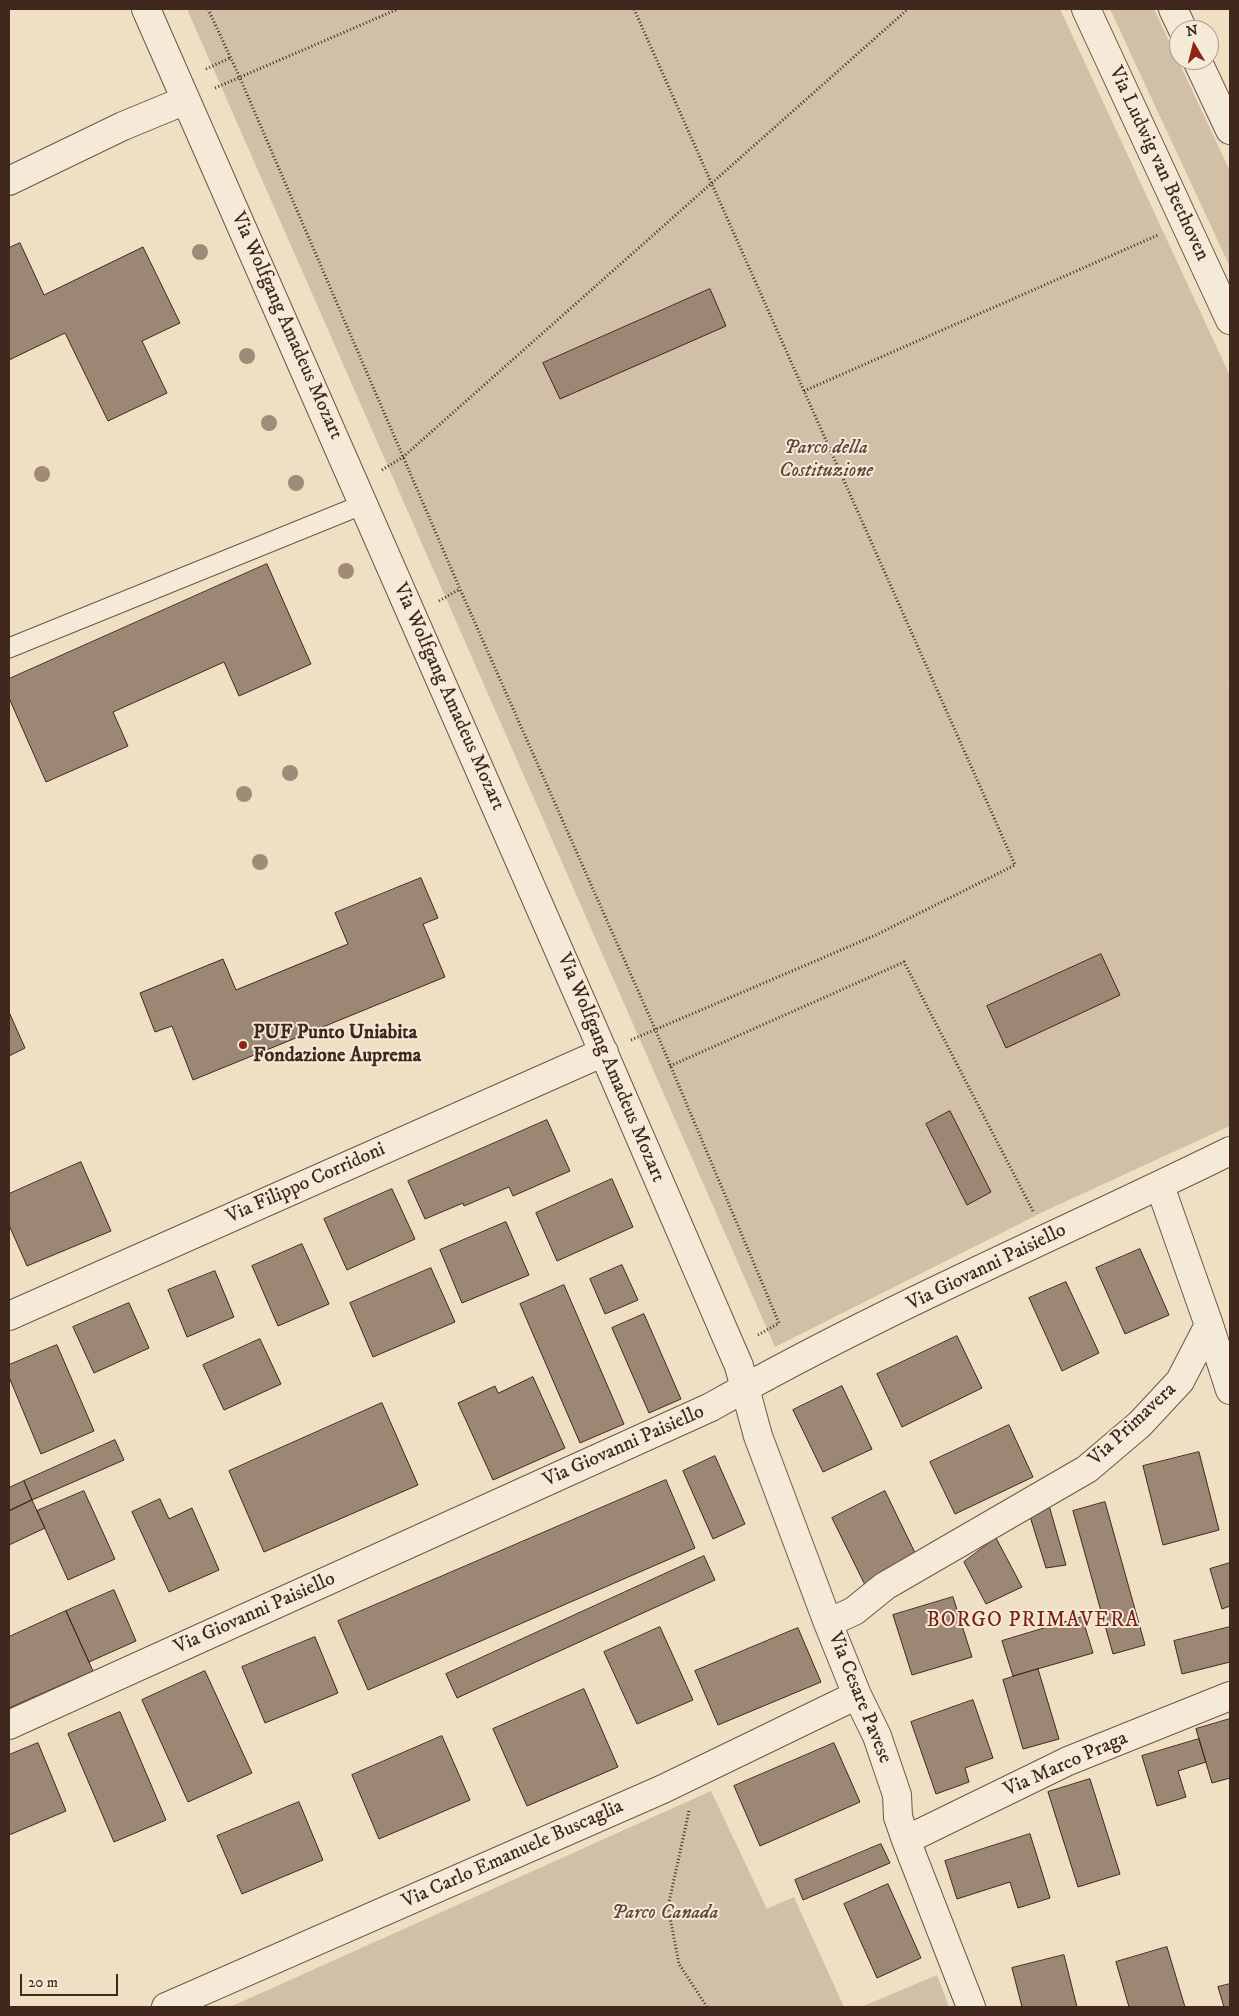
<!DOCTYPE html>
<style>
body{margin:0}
#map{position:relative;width:1239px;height:2016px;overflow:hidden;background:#efdfc3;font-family:"IM FELL DW Pica",serif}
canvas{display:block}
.frame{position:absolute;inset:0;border:10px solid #41281f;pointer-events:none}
.north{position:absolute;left:1169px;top:20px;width:50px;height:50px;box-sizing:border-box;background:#f5ead8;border:1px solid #ad9c8e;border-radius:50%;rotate:352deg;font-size:14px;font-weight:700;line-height:20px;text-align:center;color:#41281f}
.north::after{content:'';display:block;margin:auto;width:18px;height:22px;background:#8f2418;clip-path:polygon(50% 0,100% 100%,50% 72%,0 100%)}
.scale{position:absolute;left:20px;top:1974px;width:98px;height:22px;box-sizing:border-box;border:2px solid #41281f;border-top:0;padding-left:6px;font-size:15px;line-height:18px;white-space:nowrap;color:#41281f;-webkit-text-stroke:4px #f5ead8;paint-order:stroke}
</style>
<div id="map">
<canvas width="1239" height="2016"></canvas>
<div class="frame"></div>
<div class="north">N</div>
<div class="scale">20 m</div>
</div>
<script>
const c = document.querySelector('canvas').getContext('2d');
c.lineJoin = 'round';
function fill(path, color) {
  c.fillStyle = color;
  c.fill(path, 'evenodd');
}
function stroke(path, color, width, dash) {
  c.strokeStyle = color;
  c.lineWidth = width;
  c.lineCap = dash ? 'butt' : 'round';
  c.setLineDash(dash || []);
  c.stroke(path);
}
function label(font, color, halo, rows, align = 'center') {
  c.font = font + ' "IM FELL DW Pica",serif';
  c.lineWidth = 4;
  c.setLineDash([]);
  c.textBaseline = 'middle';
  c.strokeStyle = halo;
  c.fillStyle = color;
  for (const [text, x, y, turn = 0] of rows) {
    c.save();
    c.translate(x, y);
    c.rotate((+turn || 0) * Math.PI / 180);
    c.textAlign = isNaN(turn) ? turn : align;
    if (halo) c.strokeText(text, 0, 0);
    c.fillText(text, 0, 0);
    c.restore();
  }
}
const green = new Path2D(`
 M187,9H1060L1230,376V684L1228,685L1230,691V1126L1049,1209L775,1347Z
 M1110,9H1154L1230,171V267Z
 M711,1791L767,1909L794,1897L844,2007H230Z
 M937,1975L949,2007H861Z`);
const building = new Path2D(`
 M20,243L44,295L143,247L180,323L142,341L167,393L108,421L65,333L9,360V248Z
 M710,289L726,326L560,399L543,363Z
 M267,564L311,664L239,696L224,662L113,712L128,746L46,782L9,698V679Z
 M421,878L438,918L423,924L445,977L193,1080L172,1026L155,1032L140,993L223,959L236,990L348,944L335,913Z
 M1101,954L1120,995L1006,1048L987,1006Z
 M9,1012L25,1048L9,1056Z
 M950,1111L991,1192L967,1205L926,1124Z
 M547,1120L570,1171L513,1196L509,1187L464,1206L463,1203L425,1219L408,1181Z
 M81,1162L111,1231L27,1266L9,1225V1194Z
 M612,1179L633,1227L557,1261L536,1213Z
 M392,1189L415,1239L347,1270L324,1219Z
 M506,1222L529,1275L462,1303L440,1250Z
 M302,1244L329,1304L278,1326L252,1266Z
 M1140,1249L1169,1315L1125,1334L1096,1268Z
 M622,1265L638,1300L605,1314L590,1279Z
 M431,1268L455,1322L373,1357L350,1303Z
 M215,1271L234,1317L187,1337L168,1290Z
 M1066,1282L1099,1353L1062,1371L1029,1298Z
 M564,1285L624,1424L580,1443L520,1304Z
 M129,1303L149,1348L94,1373L73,1327Z
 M644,1314L681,1399L649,1413L612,1328Z
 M957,1336L982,1388L902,1427L877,1374Z
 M260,1339L281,1384L224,1410L203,1365Z
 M57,1345L94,1431L41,1454L9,1377V1365Z
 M533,1377L565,1448L493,1480L458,1403L495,1386L498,1393Z
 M842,1386L872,1449L823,1472L793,1410Z
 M382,1403L418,1485L264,1552L229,1471Z
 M1009,1425L1033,1477L955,1514L930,1462Z
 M115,1440L124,1460L32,1500L24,1481Z
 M1199,1452L1219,1530L1163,1545L1143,1466Z
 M715,1456L745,1524L713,1539L683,1471Z
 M666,1480L695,1548L368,1690L338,1621Z
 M24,1481L32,1500L9,1511V1488Z
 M84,1491L115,1559L68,1580L37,1511Z
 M885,1491L918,1559L865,1585L832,1518Z
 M160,1499L169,1519L192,1508L219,1570L169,1592L132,1512Z
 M32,1500L45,1528L9,1545V1511Z
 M1048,1502L1066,1565L1046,1568L1029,1513Z
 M1105,1502L1145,1645L1113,1654L1073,1511Z
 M996,1538L1022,1587L986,1604L964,1562Z
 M704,1556L715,1580L457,1698L446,1674Z
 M1230,1563V1606L1222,1609L1210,1569Z
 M114,1590L136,1641L89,1662L66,1611Z
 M953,1597L972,1657L912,1675L893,1615Z
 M66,1611L93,1671L9,1708V1637Z
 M1082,1617L1093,1653L1013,1676L1002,1641Z
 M660,1627L693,1700L637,1724L604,1652Z
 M1230,1627V1662L1182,1674L1174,1641Z
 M798,1628L821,1682L718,1725L695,1671Z
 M315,1637L338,1693L265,1723L242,1667Z
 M1038,1669L1059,1739L1023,1749L1003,1680Z
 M205,1671L252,1773L188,1802L142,1700Z
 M584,1689L618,1767L527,1806L493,1729Z
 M973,1700L993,1758L965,1768L969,1782L936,1794L911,1722Z
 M120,1712L166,1820L114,1842L68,1734Z
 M1230,1719V1778L1212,1783L1196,1729Z
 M442,1736L470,1800L379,1839L352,1775Z
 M1199,1739L1206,1762L1178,1771L1186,1797L1157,1806L1142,1756Z
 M38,1743L66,1811L9,1835V1755Z
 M834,1743L860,1802L760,1846L734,1786Z
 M1090,1779L1120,1874L1078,1887L1048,1792Z
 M299,1802L323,1860L242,1894L217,1836Z
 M1030,1834L1050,1898L1018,1908L1010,1882L957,1899L945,1861Z
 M881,1844L890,1863L803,1900L795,1880Z
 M888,1884L921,1958L877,1978L844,1904Z
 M1167,1947L1185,2007H1129L1116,1962Z
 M1064,1955L1077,2007H1022L1012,1968Z
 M1230,1984V2007H1224L1218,1987Z`);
const path = new Path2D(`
 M208,9L240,78L460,589L655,1029L779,1323L758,1335
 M206,69L230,58
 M215,88L398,9
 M804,391L1158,235
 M382,470L403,457L908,9
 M439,601L460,589
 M631,1040L876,935L1015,865L634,9
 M670,1066L904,962L1033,1211
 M689,1811L668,1907L679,1964L707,2007`);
const lane = new Path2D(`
 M9,648L364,504`);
const street = new Path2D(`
 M146,9L592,1026L739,1366L758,1436L828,1623L857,1695L877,1736L897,1795L898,1817L906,1840L971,2007
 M1086,9L1230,320
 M1173,9L1183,30
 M1197,60L1230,130
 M9,181L123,126L186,100
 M9,1316L604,1052
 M1209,1325L1230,1390
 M828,1623L854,1611L885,1586L1087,1469L1140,1424L1180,1381L1209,1325L1160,1186
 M9,1725L711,1407C879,1311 1057,1236 1230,1151
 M906,1840L1068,1761L1230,1696
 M166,2007L663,1789L857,1695`);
const trees = [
 [200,252],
 [247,356],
 [269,423],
 [42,474],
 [296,483],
 [346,571],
 [290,773],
 [244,794],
 [260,862]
];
const markers = [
 [243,1045,5,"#8f2418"]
];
const streetNames = [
 ["Via Ludwig van Beethoven",1158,164,65],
 ["Via Wolfgang Amadeus Mozart",286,326,66],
 ["Via Wolfgang Amadeus Mozart",448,697,66],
 ["Via Wolfgang Amadeus Mozart",610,1068,67],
 ["Via Filippo Corridoni",306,1184,-24],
 ["Via Giovanni Paisiello",987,1268,-26],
 ["Via Primavera",1133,1425,-43],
 ["Via Giovanni Paisiello",624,1447,-24],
 ["Via Giovanni Paisiello",255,1614,-24],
 ["Via Cesare Pavese",859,1698,68],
 ["Via Marco Praga",1066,1765,-24],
 ["Via Carlo Emanuele Buscaglia",513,1855,-24]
];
const parkNames = [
 ["Parco della",826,449],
 ["Costituzione",826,472],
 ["Parco Canada",665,1914]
];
const poiNames = [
 ["PUF Punto Uniabita",253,1034],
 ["Fondazione Auprema",253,1057]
];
const neighbourhoodNames = [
 ["BORGO PRIMAVERA",1033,1622]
];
fill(green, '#d1c0a7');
fill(building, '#9b8774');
stroke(building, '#41281f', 1);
stroke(lane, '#6c5648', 21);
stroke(street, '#6c5648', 30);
stroke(path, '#41281f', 3, [1, 2.5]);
stroke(lane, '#f5ead8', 19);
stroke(street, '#f5ead8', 28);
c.fillStyle = '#9f8b78';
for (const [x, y] of trees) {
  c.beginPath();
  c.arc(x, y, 8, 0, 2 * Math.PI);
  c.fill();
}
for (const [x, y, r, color] of markers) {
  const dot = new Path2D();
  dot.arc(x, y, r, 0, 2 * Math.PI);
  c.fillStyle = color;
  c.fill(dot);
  stroke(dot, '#f5ead8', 2);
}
label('20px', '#41281f', '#f5ead8', streetNames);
label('italic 20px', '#5e463a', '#f5ead8', parkNames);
label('bold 20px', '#41281f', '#f5ead8', poiNames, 'left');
c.letterSpacing = '1px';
label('21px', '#7a1f14', '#f5ead8', neighbourhoodNames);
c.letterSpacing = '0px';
</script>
